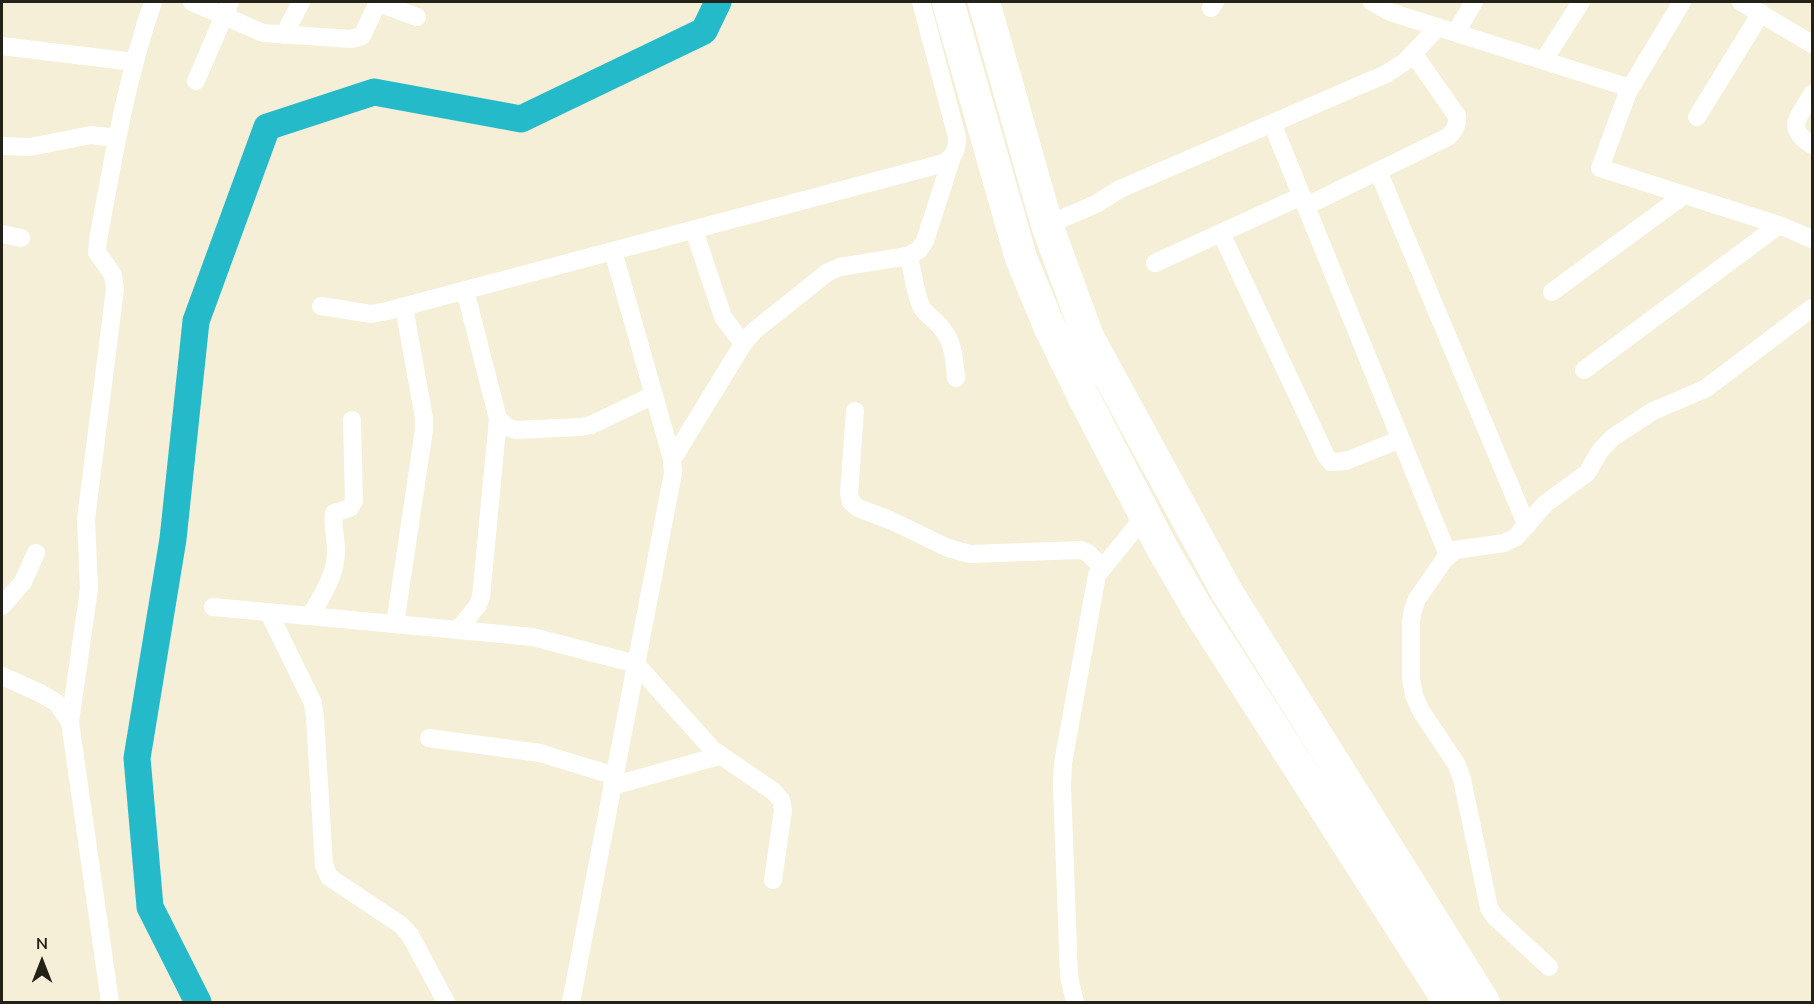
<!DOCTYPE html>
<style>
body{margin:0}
#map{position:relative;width:1814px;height:1004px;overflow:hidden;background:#f4efd6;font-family:"Nunito Sans",sans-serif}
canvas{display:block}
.frame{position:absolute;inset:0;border:3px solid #232118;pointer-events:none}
.north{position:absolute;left:12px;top:932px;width:60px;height:60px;-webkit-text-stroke:4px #f4efd6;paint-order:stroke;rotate:0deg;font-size:16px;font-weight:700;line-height:24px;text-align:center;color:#232118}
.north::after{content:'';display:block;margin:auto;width:21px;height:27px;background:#232118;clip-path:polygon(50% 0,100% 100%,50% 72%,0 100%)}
</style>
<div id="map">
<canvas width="1814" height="1004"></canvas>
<div class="frame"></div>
<div class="north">N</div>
</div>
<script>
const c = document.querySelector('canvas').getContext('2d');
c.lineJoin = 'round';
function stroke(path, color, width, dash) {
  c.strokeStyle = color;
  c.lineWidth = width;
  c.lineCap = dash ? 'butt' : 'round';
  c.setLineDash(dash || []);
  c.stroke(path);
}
const river = new Path2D(`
 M198,1002L150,907L137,758L173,539L196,321L267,127L374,92L521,119L704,31L718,2`);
const street = new Path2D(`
 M192,2L263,33L351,39L362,36L378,2
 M376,2L417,17
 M1372,2L1390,12L1630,88
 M1682,2L1628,92L1600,168L1779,225L1812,239
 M1741,2L1812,44
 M1211,8L1215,2
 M1456,32L1474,2
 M284,35L301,2
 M2,46L134,62
 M1544,60L1581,2
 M196,81L230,2
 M1812,94C1799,118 1784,127 1812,145
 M1697,117L1761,13
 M1272,123L1448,555
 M2,146L30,147L91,135L116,138
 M1378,171L1527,526
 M1306,206L1448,137C1455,130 1458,125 1457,116L1413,53
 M1047,225L1096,204L1120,189L1386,74L1406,61L1438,27
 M694,230L723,317L743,344
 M1221,233L1326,456L1331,462L1346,461L1401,439
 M2,234L21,238
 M908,256C914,273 914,290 921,306C925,314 934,319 940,326C954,342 954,358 956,378
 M1155,263L1302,196
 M465,290L498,419L507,427L516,430L581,427L591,425L654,395
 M1552,292L1684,195
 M321,306L371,314L387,311L944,163C955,155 957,150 957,137L921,2
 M1584,370L1779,225
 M855,411L849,494L851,502L858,508L890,520L948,548L970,554L1081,550L1088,553L1103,568
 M672,460L743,344L754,331L828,272L840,267L908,256L919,250L925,241L952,157
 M2,606L23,582L36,553
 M213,607L533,637L636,664L713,750L773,791L781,800L783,810L773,880
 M269,613L313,703L315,718L324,865L329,877L401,925L410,935L446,1002
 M310,616C322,596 336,575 336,551C336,538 332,525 334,513L350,508L354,501L352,420
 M395,624L424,430V418L404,307
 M458,630L478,605L481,597L498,419
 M2,676L40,693L57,703L70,722L110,1002
 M70,722L89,589L86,519L115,289L113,275L97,252L98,240C113,160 126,79 153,2
 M429,738L540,753L615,776
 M612,786L719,756
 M1549,967L1495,917L1489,908L1462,779L1457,765L1421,711L1414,695L1411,678V621L1413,610L1417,599L1444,560L1455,550L1504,543L1516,537L1545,504L1587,473L1600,451L1612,438L1653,411L1705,389L1812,308
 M571,1002L673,473L672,459L613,251
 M1075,1002L1069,977L1062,786L1063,763L1097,575L1145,516`);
const highway = new Path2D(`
 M948,2L1021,258L1049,326L1084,398L1162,548L1198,610L1449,1002
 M984,2L1047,225L1088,337L1227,592L1484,1002`);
stroke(river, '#25baca', 27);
stroke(street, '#fff', 18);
stroke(highway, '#fff', 32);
</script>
